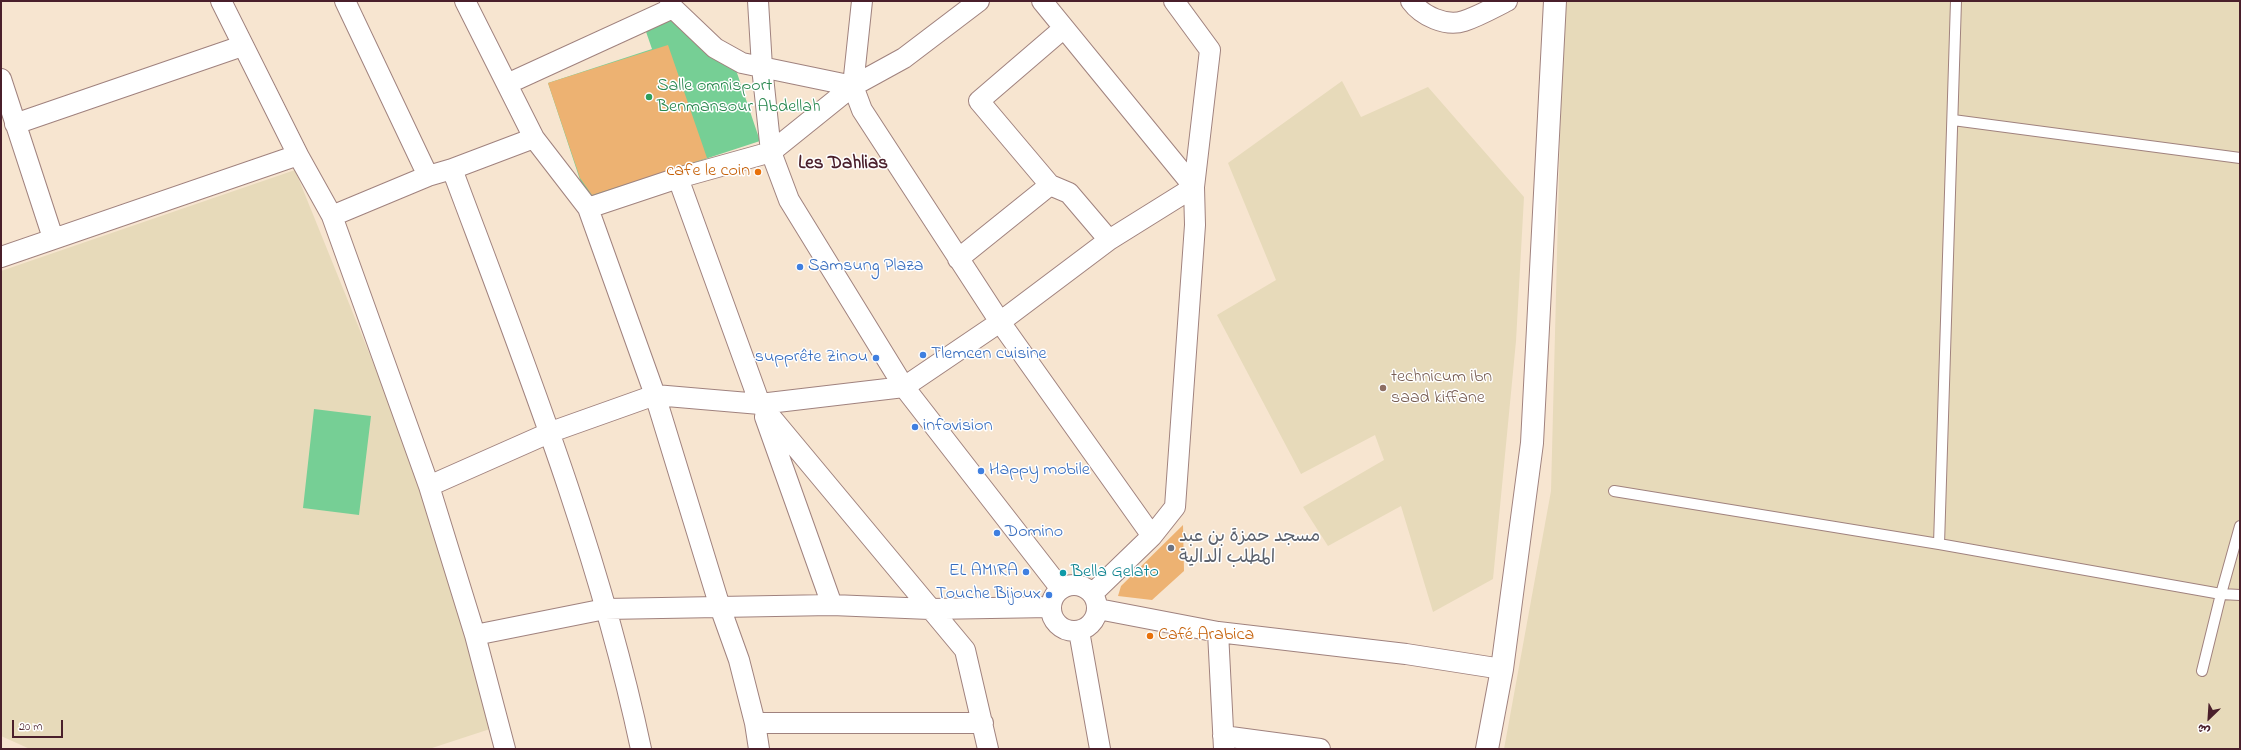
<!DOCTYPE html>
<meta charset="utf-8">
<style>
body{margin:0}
#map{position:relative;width:2241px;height:750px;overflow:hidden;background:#f7e5d0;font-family:"Indie Flower","Playpen Sans Arabic",sans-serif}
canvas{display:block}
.frame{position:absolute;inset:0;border:2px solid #4a1f2b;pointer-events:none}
.north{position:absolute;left:2189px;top:698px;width:40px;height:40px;-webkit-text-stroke:3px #fff;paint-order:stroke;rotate:205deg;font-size:11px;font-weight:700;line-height:16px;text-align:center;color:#4a1f2b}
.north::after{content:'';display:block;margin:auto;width:14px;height:18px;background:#4a1f2b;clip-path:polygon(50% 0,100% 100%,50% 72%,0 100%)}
.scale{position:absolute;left:12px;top:720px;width:51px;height:18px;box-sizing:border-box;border:2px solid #4a1f2b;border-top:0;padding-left:5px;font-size:12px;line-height:14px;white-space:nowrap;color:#4a1f2b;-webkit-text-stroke:3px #fff;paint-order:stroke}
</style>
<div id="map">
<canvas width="2241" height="750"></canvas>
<div class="frame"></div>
<div class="north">ش</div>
<div class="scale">20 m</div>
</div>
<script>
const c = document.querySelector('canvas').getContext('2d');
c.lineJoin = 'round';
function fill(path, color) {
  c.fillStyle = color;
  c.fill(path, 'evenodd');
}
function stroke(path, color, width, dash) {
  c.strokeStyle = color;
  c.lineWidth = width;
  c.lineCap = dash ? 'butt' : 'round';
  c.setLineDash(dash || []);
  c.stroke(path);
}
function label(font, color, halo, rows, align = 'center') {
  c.font = font + ' "Indie Flower","Playpen Sans Arabic",sans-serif';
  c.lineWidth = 3;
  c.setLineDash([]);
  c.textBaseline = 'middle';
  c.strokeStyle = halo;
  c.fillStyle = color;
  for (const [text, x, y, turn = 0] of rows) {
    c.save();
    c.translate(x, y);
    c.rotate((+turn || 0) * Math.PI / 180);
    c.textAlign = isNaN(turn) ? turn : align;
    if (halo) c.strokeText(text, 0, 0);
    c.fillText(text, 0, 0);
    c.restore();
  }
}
const built = new Path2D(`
 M1566,1H2240V749H1504L1551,491L1561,97Z
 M1342,81L1361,117L1428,87L1524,197L1516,341L1493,579L1433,612L1401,506L1328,546L1303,507L1384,460L1375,435L1301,474L1217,315L1276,280L1228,163Z
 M295,170L423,486L490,729L429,749H30L1,736V271Z`);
const green = new Path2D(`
 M667,18L734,64L760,141L586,198L548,83L652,49L644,26Z
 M314,409L371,416L359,515L303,508Z`);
const building = new Path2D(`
 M668,45L707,158L592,195L580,178L548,83Z
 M1183,525L1184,571L1152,600L1118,596L1121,586Z`);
const lane = new Path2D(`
 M1953,120L2240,158
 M1614,491L1939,544L2221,594L2240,595
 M1939,544L1956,1
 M2202,671L2221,594L2240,526`);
const street = new Path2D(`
 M221,1L298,155
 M345,1L428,176
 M465,1L534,138L588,208L655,395L720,607L739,660L755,723L759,749
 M670,1L673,8L715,48L742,63L853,86L862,1
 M758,1L762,67L771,152L789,200L904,387L1061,589
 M1042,1L1194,187L1195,225L1175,507L1152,536L1093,593
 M1411,1C1422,16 1446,27 1464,21C1479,16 1493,8 1507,1
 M1064,28L979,101L1050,185L1069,193L1109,240
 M1,79L53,238
 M507,84L673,8
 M853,86L862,110L1000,322L1152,536
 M15,124L242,46
 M452,169C523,359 599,550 641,749
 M678,178L760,404L965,650L988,749
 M588,208L678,178L771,152L853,86L904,58L979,1
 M332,216L428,176L452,169L534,138
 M1,257L298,155L332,216L429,486L475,635L505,749
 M958,259L1050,185
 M765,417L832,605
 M429,486L551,432L655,395L760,404L904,387L1000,322L1109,240L1194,187L1210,50L1174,1
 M1051 608a23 23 0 1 1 46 0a23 23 0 1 1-46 0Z
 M1098,609L1218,632L1406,654L1502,669
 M1079,631L1100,749
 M1218,632L1224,749
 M475,635L605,609L832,605L930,609L1051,607
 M755,723H983
 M1223,736L1320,749`);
const secondary = new Path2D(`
 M1487,749L1502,669L1532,443L1555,1`);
const markers = [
 [649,97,4,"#2e9e5b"],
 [758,172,4,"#e8710a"],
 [800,267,4,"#3f7fe0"],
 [923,355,4,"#3f7fe0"],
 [876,358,4,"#3f7fe0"],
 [1383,388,4,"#8d6e63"],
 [915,427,4,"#3f7fe0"],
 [981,471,4,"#3f7fe0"],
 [997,533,4,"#3f7fe0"],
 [1171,548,4,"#6b7280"],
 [1026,572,4,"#3f7fe0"],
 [1063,573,4,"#0f9aa8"],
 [1049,595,4,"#3f7fe0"],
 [1150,636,4,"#e8710a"]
];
const leisureNames = [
 ["Salle omnisport",657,87],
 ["Benmansour Abdellah",657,108]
];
const foodNames = [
 ["cafe le coin",750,172],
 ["Café Arabica",1158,636,"left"]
];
const shopNames = [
 ["Samsung Plaza",808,267],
 ["Tlemcen cuisine",931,355],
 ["supprête Zinou",868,358,"right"],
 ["infovision",923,427],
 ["Happy mobile",989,471],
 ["Domino",1005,533],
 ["EL AMIRA",1018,572,"right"],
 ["Touche Bijoux",1041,595,"right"]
];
const educationNames = [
 ["technicum ibn",1391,378],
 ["saad kiffane",1391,399]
];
const worshipNames = [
 ["مسجد حمزة بن عبد",1179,538],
 ["المطلب الدالية",1179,559]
];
const cultureNames = [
 ["Bella Gelato",1071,573]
];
const neighbourhoodNames = [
 ["Les Dahlias",843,165]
];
fill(built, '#e7daba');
fill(green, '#76cf95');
fill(building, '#edb272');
stroke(lane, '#a0827e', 12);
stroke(street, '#a0827e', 22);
stroke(secondary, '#a0827e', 24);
stroke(lane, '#fff', 10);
stroke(street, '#fff', 20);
stroke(secondary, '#fff', 22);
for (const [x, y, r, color] of markers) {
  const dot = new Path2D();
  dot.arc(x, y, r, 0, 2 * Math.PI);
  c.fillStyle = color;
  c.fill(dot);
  stroke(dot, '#fff', 1.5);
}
label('18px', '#27864d', '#fff', leisureNames, 'left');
label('18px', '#c56008', '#fff', foodNames, 'right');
label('18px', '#366cbe', '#fff', shopNames, 'left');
label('18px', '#785e54', '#fff', educationNames, 'left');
label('18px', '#5b616d', '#fff', worshipNames, 'left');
label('18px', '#0d838f', '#fff', cultureNames, 'left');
label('bold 19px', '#4a1f2b', '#fff', neighbourhoodNames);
</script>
